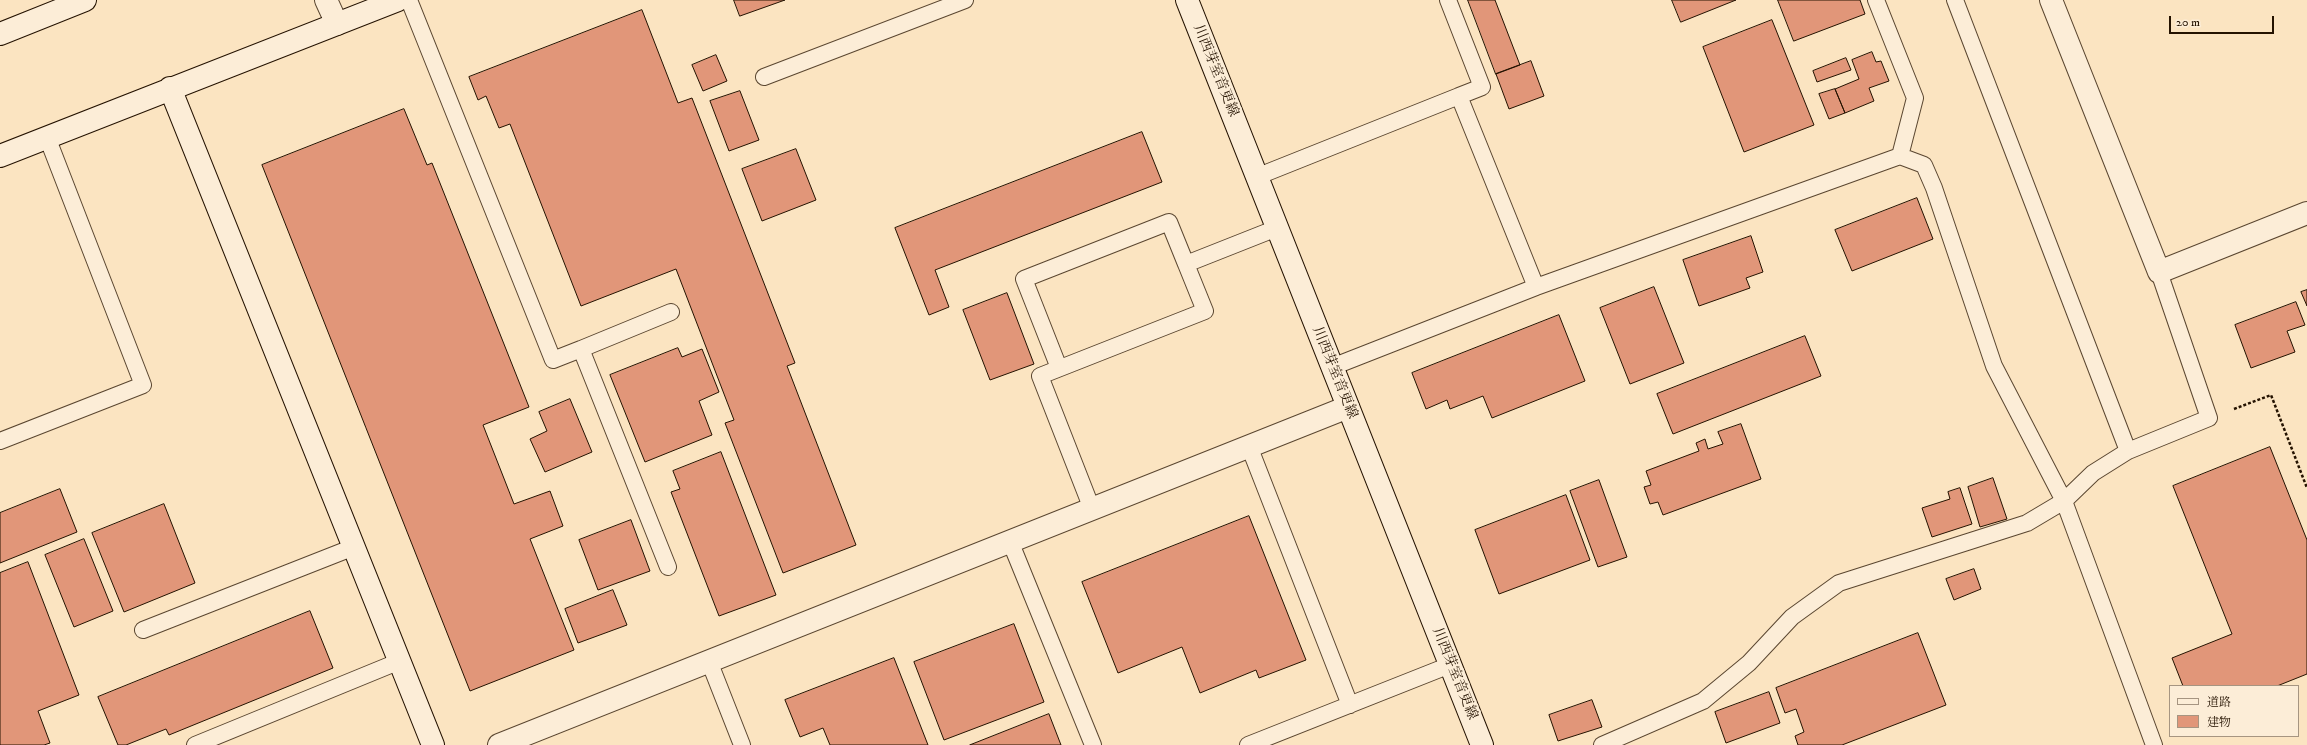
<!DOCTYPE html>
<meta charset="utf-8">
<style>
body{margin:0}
#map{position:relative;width:2307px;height:745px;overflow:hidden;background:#fbe4c1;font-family:"IM FELL DW Pica","Noto Serif JP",serif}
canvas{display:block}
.legend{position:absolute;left:2169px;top:685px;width:130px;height:52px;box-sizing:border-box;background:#fcedd7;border:1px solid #a69581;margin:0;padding:5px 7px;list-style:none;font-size:12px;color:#241200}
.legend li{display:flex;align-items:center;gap:8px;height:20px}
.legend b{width:20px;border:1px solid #a69581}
.scale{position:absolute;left:2169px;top:16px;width:105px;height:18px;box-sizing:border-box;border:2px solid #241200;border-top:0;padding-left:5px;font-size:12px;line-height:14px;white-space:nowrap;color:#241200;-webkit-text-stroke:3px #fcedd7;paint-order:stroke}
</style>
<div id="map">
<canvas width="2307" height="745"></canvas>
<ul class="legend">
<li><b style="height:5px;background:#fcedd7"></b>道路</li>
<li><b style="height:11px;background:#e19679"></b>建物</li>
</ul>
<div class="scale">20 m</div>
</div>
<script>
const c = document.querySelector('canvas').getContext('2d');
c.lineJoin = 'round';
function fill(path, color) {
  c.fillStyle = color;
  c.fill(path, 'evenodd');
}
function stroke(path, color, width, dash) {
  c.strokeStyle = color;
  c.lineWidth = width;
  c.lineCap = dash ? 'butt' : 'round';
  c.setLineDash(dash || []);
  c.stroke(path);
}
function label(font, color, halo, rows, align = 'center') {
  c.font = font + ' "IM FELL DW Pica","Noto Serif JP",serif';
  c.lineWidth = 4;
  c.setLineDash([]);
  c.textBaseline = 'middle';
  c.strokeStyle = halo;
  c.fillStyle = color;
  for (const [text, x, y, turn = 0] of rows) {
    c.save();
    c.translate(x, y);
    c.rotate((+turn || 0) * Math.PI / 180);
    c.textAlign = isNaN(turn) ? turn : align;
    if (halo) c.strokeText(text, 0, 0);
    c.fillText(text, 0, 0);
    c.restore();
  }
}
const building = new Path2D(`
 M734,0H785L740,16Z
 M1468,0H1495L1520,65L1496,74Z
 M1672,0H1736L1681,22Z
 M1778,0H1860L1865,14L1794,41Z
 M642,10L678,103L692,98L795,363L787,366L856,545L783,573L725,423L734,420L676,269L581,306L510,124L499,128L486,96L478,100L469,77Z
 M1772,20L1814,125L1744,152L1703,47Z
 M1872,52L1876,62L1881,61L1889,81L1869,88L1874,101L1845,113L1835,89L1859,79L1852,60Z
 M716,55L727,81L703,91L692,65Z
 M1846,58L1851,70L1817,82L1813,71Z
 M1531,61L1544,96L1509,109L1496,74Z
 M1835,89L1845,113L1829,119L1819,94Z
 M740,91L759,140L729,151L710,101Z
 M404,109L427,165L432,163L529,407L483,425L514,504L550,491L563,526L530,539L574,650L470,691L262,165Z
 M1142,132L1162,182L935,270L949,307L929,315L895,228Z
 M796,149L816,200L762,221L742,169Z
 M1917,198L1933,239L1852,271L1835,230Z
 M1751,236L1763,272L1746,278L1750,288L1699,306L1683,260Z
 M1654,287L1684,363L1630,384L1600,308Z
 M2307,290V306L2301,292Z
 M1007,293L1034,364L990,380L963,310Z
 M2296,302L2305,325L2287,331L2295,352L2251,368L2235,325Z
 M1559,315L1585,381L1492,418L1483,396L1450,409L1447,400L1426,409L1412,373Z
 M1805,336L1821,376L1673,434L1657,394Z
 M678,348L682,357L702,349L719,392L699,401L712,435L645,462L610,375Z
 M570,399L592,452L545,472L530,439L547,431L539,412Z
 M1741,424L1761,479L1663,515L1658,502L1650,504L1644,487L1651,485L1646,471L1699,451L1696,443L1705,439L1708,449L1723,444L1718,432Z
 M2270,447L2307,540V674L2277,686H2183L2172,658L2232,634L2173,486Z
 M721,452L776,595L719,616L671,492L680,489L673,471Z
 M1993,478L2007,519L1980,527L1968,487Z
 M1599,480L1627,557L1598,567L1570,491Z
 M1960,488L1972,524L1932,537L1922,508L1950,499L1948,492Z
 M60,489L77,532L0,563V513Z
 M1566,495L1590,560L1499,594L1475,530Z
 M164,504L195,583L124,612L92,533Z
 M1249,516L1306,660L1259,678L1256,670L1200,693L1182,647L1118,673L1082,582Z
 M631,520L650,571L598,590L579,540Z
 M84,539L113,611L74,627L45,555Z
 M28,562L79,695L38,711L50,743L44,745H0V573Z
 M1974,569L1981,589L1954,600L1946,579Z
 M613,590L627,625L578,643L565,609Z
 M310,611L333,668L169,735L166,729L126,745H118L98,697Z
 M1014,624L1044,702L944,740L914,662Z
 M1918,633L1946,705L1842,745H1798L1795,736L1804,732L1796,709L1785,713L1776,688Z
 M894,658L928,745H830L823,728L800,737L785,700Z
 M1769,692L1780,723L1726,743L1715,712Z
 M1592,700L1602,727L1558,741L1549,715Z
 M1049,714L1061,745H970Z`);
const path = new Path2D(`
 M2234,409L2271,395L2307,488`);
const lane = new Path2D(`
 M409,0L553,360L581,349L668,567
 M1448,0L1482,87L1459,96
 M1876,0L1915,98L1900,156
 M1955,0L2128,451
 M764,77L965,0
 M1256,177L1459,96L1536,287
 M581,349L671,312
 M1332,367L1536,287L1900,156L1924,165L1934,188L1994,366L2064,501L2154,745
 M1059,368L1024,279L1169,222L1186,264
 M0,441L143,385L47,137
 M1249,446L1350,705
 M1092,509L1040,376L1205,311L1186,264L1277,228
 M1010,541L1093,745
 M143,630L354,547
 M709,661L742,745
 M195,745L400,661
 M1248,745L1450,665
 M1602,745L1703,701L1749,663L1792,617L1839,583L2027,523L2064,501L2093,473L2128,451L2209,418L2159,272`);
const street = new Path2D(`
 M326,0L337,24
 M2051,0L2159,272L2307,213
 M499,745L1348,407`);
const secondary = new Path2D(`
 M1187,0L1482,745
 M0,34L85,0
 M170,88L433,745
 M0,156L398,0`);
const streetNames = [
 ["川西芽室音更線",1215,71,68],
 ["川西芽室音更線",1334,373,68],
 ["川西芽室音更線",1454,674,68]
];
fill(building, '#e19679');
stroke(building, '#241200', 1);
stroke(lane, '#5a4630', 18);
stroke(street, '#5a4630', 24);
stroke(secondary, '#241200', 24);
stroke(path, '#241200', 2.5, [3, 2]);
stroke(lane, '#fcedd7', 16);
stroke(street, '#fcedd7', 22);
stroke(secondary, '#fcedd7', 22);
label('14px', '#241200', '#fcedd7', streetNames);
</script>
